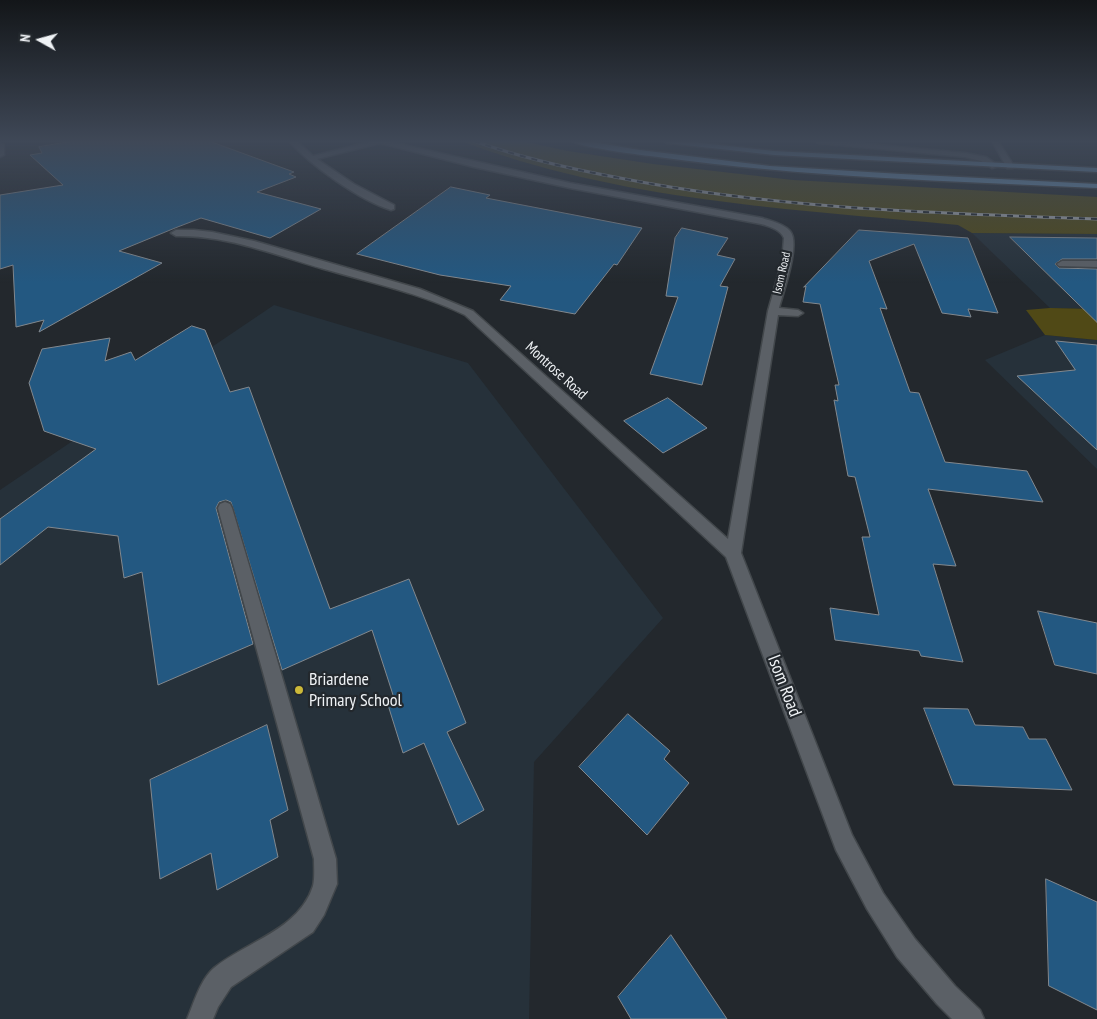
<!DOCTYPE html>
<style>
body{margin:0}
#map{position:relative;width:1097px;height:1019px;overflow:hidden;background:#23282d;font-family:"PT Sans Narrow",sans-serif}
canvas{display:block}
.north{position:absolute;left:15px;top:15px;width:50px;height:50px;-webkit-text-stroke:4px #23282d;paint-order:stroke;rotate:277deg;font-size:14px;font-weight:700;line-height:20px;text-align:center;color:#eff2f5}
.north::after{content:'';display:block;margin:auto;width:18px;height:22px;background:#eff2f5;clip-path:polygon(50% 0,100% 100%,50% 72%,0 100%)}
</style>
<div id="map">
<canvas width="1097" height="1019"></canvas>
<div class="north">N</div>
</div>
<script>
const c = document.querySelector('canvas').getContext('2d');
c.lineJoin = 'round';
function fill(path, color) {
  c.fillStyle = color;
  c.fill(path, 'evenodd');
}
function stroke(path, color, width, dash) {
  c.strokeStyle = color;
  c.lineWidth = width;
  c.lineCap = dash ? 'butt' : 'round';
  c.setLineDash(dash || []);
  c.stroke(path);
}
function label(font, color, halo, rows, align = 'center') {
  c.font = font + ' "PT Sans Narrow",sans-serif';
  c.lineWidth = 4.5;
  c.setLineDash([]);
  c.textBaseline = 'middle';
  c.strokeStyle = halo;
  c.fillStyle = color;
  for (const [text, x, y, turn = 0] of rows) {
    c.save();
    c.translate(x, y);
    c.rotate((+turn || 0) * Math.PI / 180);
    c.textAlign = isNaN(turn) ? turn : align;
    if (halo) c.strokeText(text, 0, 0);
    c.fillText(text, 0, 0);
    c.restore();
  }
}
const built = new Path2D(`
 M972,233L1097,234V309L1050,308Z
 M274,305L468,363L663,618L534,762L529,1019H0V490Z
 M1045,335L1097,340V469L985,360Z`);
const green = new Path2D(`
 M461,141H522L568,151L653,164L793,180L1097,197V234L972,233L958,225C792,209 619,201 461,141Z
 M1050,308L1097,309V340L1045,335L1026,310Z`);
const building = new Path2D(`
 M74,141H209L294,172L289,174L296,177L257,192L321,209L270,238L201,218L175,228L119,251L162,263L39,332L44,320L16,327L13,265L0,269V195L63,185L30,155L42,153L39,147Z
 M451,187L490,195L486,198L642,228L617,265L614,264L575,314L500,300L511,286L440,275L357,254Z
 M682,228L728,238L717,255L735,259L720,286L728,287L702,385L650,374L678,297L666,296L675,238Z
 M859,230L968,238L998,313L968,309L971,317L942,313L914,244L869,261L887,309L880,308L910,392L919,393L945,462L1027,471L1043,502L928,489L956,566L933,564L963,662L921,656L919,651L835,640L830,608L879,615L862,537H870L855,477L848,476L834,400L838,401L835,385H839L820,304L803,302L806,286L804,287Z
 M1010,237L1097,238V259H1062L1055,264L1059,268L1097,269V322Z
 M192,326L205,330L230,392L249,387L330,609L409,579L466,723L447,732L484,810L458,825L424,743L403,753L388,705L395,701L372,630L282,670L231,502L226,500L219,502L216,508L253,644L158,685L142,572L124,578L118,536L48,527L0,565V519L96,449L44,431L29,383L42,349L110,338L105,361L131,352L135,360Z
 M1056,341L1097,345V450L1017,376L1075,370Z
 M668,398L707,428L663,453L624,421Z
 M1038,611L1097,623V674L1055,665Z
 M924,708L968,709L975,725L1023,727L1029,739H1046L1072,790L954,785Z
 M628,714L670,751L664,759L689,783L647,835L579,767Z
 M267,725L288,810L270,820L278,857L217,890L211,853L160,879L150,780Z
 M1046,879L1097,902V1010L1049,986Z
 M671,935L727,1019H631L618,997Z`);
const minor = new Path2D(`
 M289,141H297L313,156L373,141H387L570,183L762,218C771,221 784,224 790,231C801,243 783,293 779,308L798,310L803,313L798,316L778,315L741,553L852,835L883,893L915,939L955,986L980,1010L984,1019H952L937,1004L897,957L867,909L836,850L726,557L465,315C420,293 372,283 324,269C275,255 228,235 176,236L171,233L176,230H194L212,232L254,241L420,289L473,311L728,539L768,311L782,262L784,238C781,230 769,226 761,224L570,188L474,167L380,143L317,159L354,184L394,205V209L391,210C359,200 310,165 289,141Z
 M814,141H836L965,153L986,157L999,166L992,168L981,161L965,157L818,143Z
 M992,141H998L1014,166L1013,168H1007Z
 M0,143L4,145V155L0,157Z
 M1062,261H1097V267L1059,266L1057,264Z
 M225,502L230,504L232,508L336,859L337,884L324,915L313,932L231,987L218,1007L213,1019H187C194,1003 200,980 214,968C247,941 299,930 313,886C315,878 314,867 314,859L218,508L220,504Z`);
const major = new Path2D(`
 M572,141H586L640,150L770,166L901,174L1097,184V188C950,181 803,177 658,157C642,155 582,148 572,141Z
 M664,141H683L774,151L1097,168V172L774,155L667,143Z`);
const rail = new Path2D(`
 M474,141C522,158 571,169 620,178C777,209 937,213 1097,219`);
const markers = [
 [299,690,5,"#ccb939"]
];
const farStreetnames = [
 ["Isom Road",782,273,-77]
];
const streetNames = [
 ["Montrose Road",556,371,42]
];
const nearPoinames = [
 ["Briardene",309,680],
 ["Primary School",309,701]
];
const nearStreetnames = [
 ["Isom Road",784,686,69]
];
fill(built, '#26313a');
fill(green, '#504916');
fill(building, '#235881');
stroke(building, '#82888e', 1);
stroke(minor, '#42474b', 3);
stroke(major, '#42474b', 3);
fill(minor, '#5b6066');
fill(major, '#6d98be');
stroke(rail, '#a1a4a8', 3);
stroke(rail, '#23282d', 2, [6]);
const sky = c.createLinearGradient(0, 0, 0, 283);
sky.addColorStop(0, '#131619');
sky.addColorStop(0.5, '#3f4857');
sky.addColorStop(1, '#3f485700');
c.fillStyle = sky;
c.fillRect(0, 0, 1097, 283);
for (const [x, y, r, color] of markers) {
  const dot = new Path2D();
  dot.arc(x, y, r, 0, 2 * Math.PI);
  c.fillStyle = color;
  c.fill(dot);
  stroke(dot, '#23282d', 2);
}
label('12px', '#eff2f5', '#23282d', farStreetnames);
label('15px', '#eff2f5', '#23282d', streetNames);
label('18px', '#eff2f5', '#23282d', nearPoinames, 'left');
label('18px', '#eff2f5', '#23282d', nearStreetnames);
</script>
